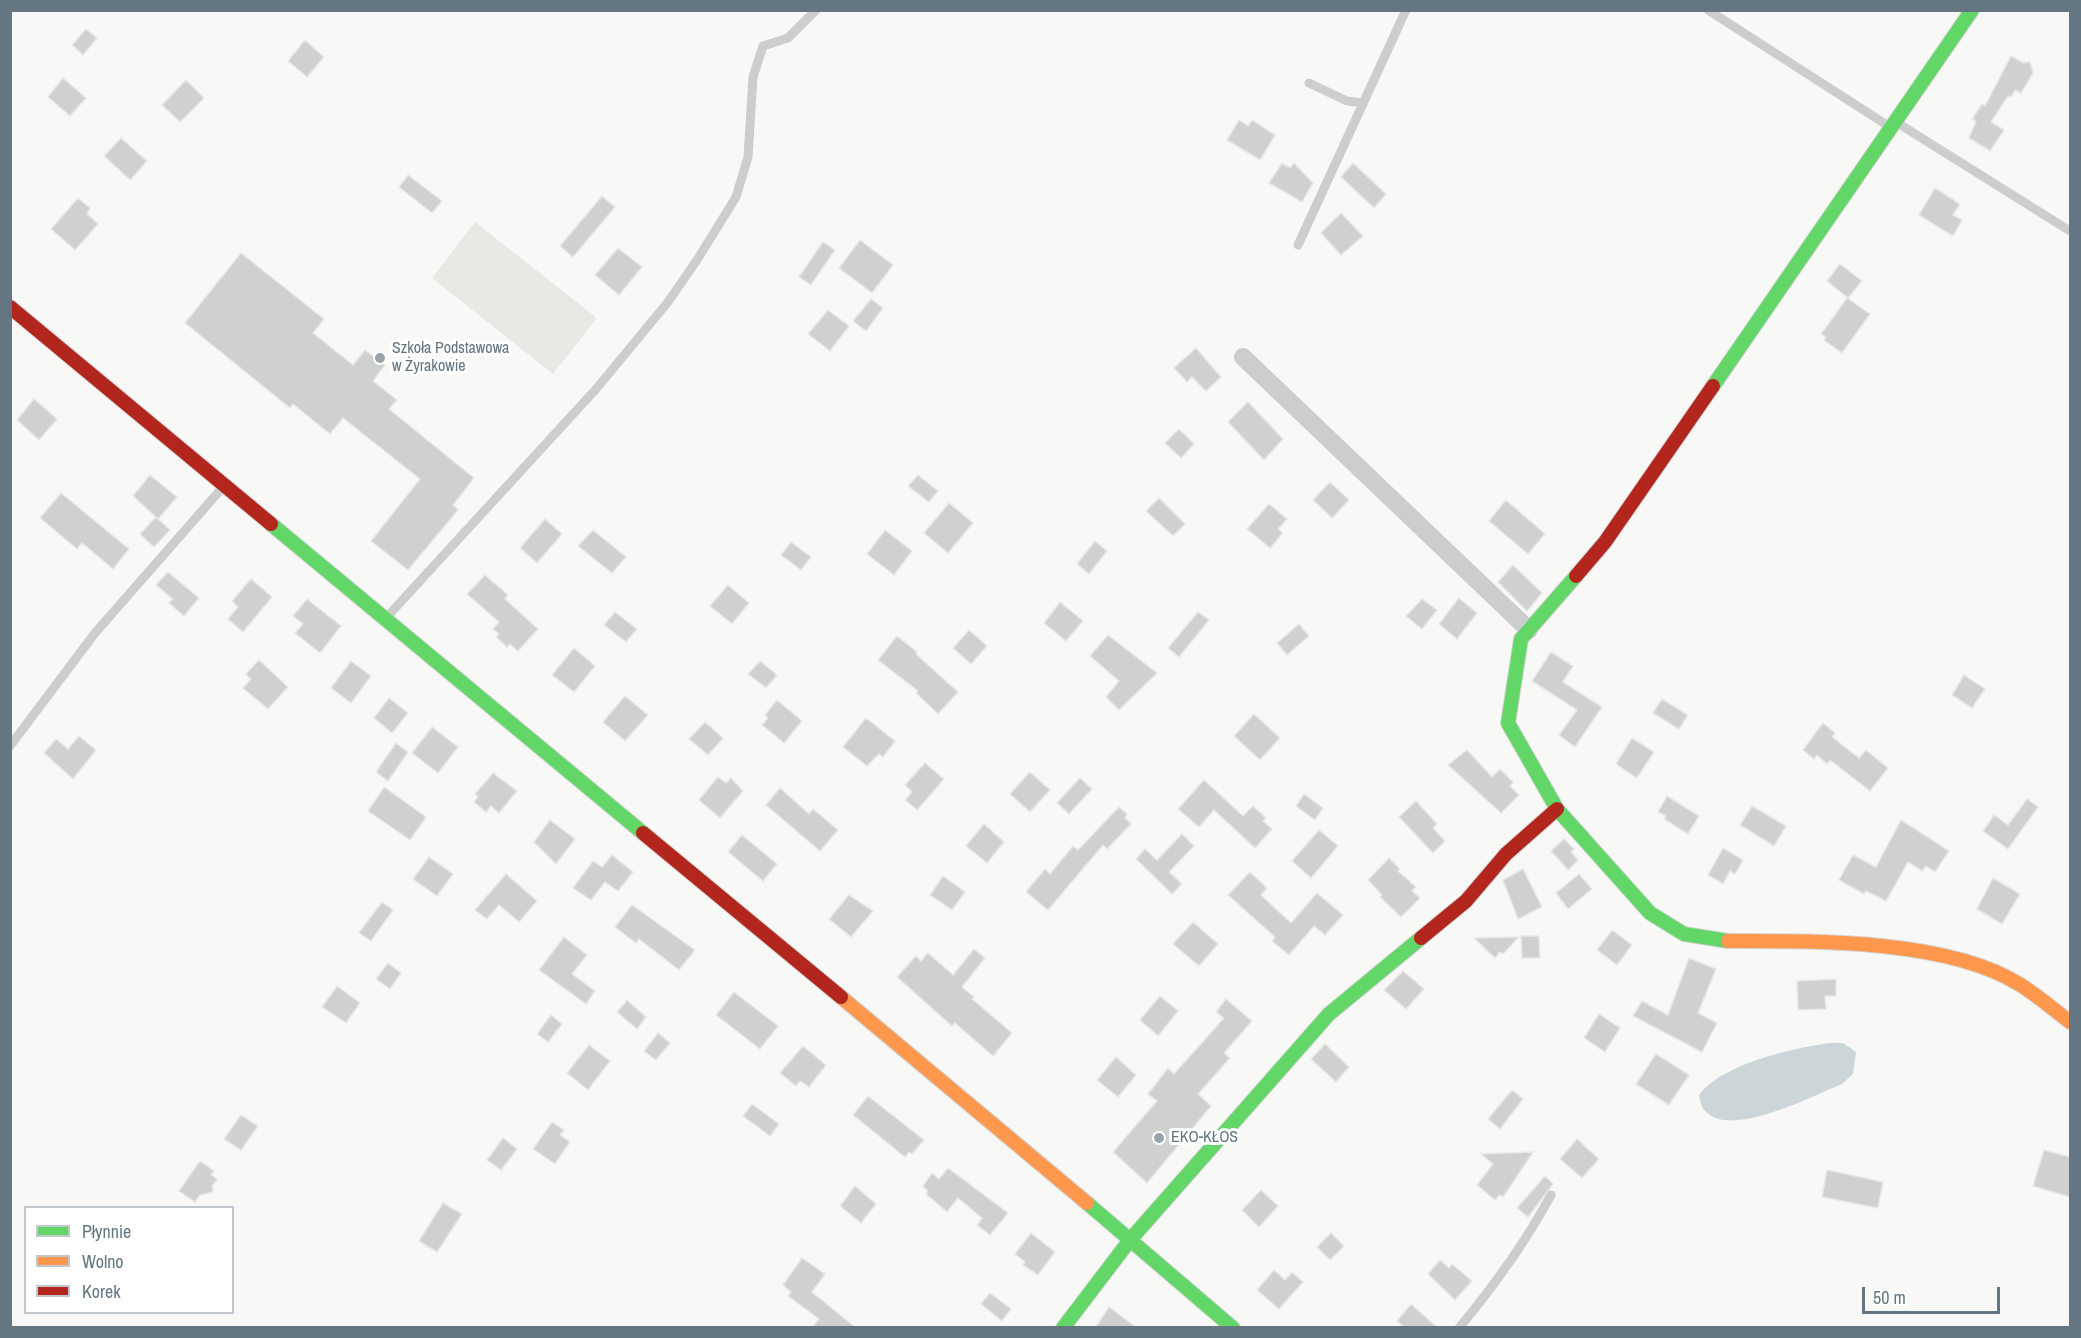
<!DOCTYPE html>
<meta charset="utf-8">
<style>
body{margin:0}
#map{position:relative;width:2081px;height:1338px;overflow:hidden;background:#f8f8f7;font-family:"Archivo Narrow",sans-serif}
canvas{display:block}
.frame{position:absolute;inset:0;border:12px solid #637681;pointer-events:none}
.legend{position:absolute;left:24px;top:1206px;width:210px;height:108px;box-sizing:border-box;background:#fff;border:2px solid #c1c8cd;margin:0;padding:8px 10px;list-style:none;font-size:18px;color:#637681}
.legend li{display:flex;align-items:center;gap:12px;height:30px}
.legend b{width:30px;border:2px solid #c1c8cd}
.scale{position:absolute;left:1862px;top:1287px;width:138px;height:27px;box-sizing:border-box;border:3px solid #637681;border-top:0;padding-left:8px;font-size:18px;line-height:21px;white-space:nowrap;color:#637681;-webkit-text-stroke:4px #fff;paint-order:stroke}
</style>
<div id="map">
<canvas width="2081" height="1338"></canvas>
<div class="frame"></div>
<ul class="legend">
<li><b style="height:8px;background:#63d668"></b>Płynnie</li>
<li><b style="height:8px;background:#ff974d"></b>Wolno</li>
<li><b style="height:8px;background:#b3261e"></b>Korek</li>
</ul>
<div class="scale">50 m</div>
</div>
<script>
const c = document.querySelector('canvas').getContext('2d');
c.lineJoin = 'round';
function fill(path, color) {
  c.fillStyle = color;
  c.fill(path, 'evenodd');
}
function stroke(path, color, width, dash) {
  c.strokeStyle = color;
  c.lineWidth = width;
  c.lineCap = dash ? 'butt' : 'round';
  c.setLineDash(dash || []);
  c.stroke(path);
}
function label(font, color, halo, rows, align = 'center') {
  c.font = font + ' "Archivo Narrow",sans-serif';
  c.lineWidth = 6;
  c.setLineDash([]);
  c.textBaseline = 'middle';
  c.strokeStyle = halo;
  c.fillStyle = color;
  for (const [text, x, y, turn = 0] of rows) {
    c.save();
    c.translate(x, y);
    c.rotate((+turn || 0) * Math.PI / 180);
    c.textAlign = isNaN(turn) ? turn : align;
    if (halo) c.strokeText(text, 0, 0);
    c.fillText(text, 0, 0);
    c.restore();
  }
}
const green = new Path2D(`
 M475,222L597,318L553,374L432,278Z`);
const water = new Path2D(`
 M1830,1043H1843L1856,1052L1853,1074L1842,1084C1814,1095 1705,1153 1699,1095C1722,1064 1792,1048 1830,1043Z`);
const building = new Path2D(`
 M86,29L97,38L83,55L72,45Z
 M305,40L324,57L307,77L288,61Z
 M2011,56L2024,63L2030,62L2033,73L2021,93L2015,90L2011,97L2008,96L1991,122L2004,130L1990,151L1969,138L1976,121L1972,119L1982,104L1985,106Z
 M63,78L86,98L70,116L48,97Z
 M186,80L204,98L180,122L162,105Z
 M1239,120L1248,126L1252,120L1275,135L1260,160L1227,140Z
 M121,138L147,161L130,180L104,156Z
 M1282,163L1290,168L1294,163L1313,183L1302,202L1269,183Z
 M1353,163L1386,194L1374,208L1341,177Z
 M408,175L442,201L432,213L399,187Z
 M1935,188L1960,204L1953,215L1962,220L1953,236L1919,215Z
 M602,196L615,207L573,257L560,246Z
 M78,198L90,208L87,214L98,224L75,250L51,229Z
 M1341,213L1363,236L1341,255L1321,233Z
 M860,240L893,265L872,293L839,268Z
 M823,242L835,250L811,285L799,277Z
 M618,248L642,267L619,295L595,275Z
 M241,253L324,319L313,333L353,365L365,350L385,365L373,381L397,400L389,409L474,478L453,505L458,510L408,570L371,541L420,479L343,418L330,434L293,404L290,408L185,323Z
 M1840,264L1862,281L1848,298L1827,281Z
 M1847,298L1870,314L1842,353L1824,340L1826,337L1821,334Z
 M871,299L883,308L866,331L853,321Z
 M828,310L849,326L830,351L808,334Z
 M1196,348L1221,377L1206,391L1192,377L1187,382L1174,368Z
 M34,399L57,419L39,440L17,420Z
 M1248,402L1283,439L1264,460L1228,422Z
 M1179,429L1194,444L1181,458L1165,443Z
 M150,475L177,497L158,519L133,496Z
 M918,475L938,491L929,502L908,486Z
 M1330,482L1349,500L1332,518L1313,500Z
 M61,493L129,549L113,569L82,543L77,549L40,518Z
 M1159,498L1185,524L1173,536L1146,511Z
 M1506,500L1545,534L1528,554L1489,521Z
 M949,503L973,523L948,553L924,533Z
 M1269,504L1287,519L1278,529L1283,533L1270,548L1247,529Z
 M156,517L170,530L154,547L140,534Z
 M545,519L562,534L537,563L520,548Z
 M593,530L626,557L612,573L578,546Z
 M885,530L912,551L894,575L867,554Z
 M1095,541L1107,551L1089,574L1077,564Z
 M791,542L811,557L801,570L781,555Z
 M1513,565L1542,593L1527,611L1498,582Z
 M168,572L199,598L184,616L169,603L173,599L156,585Z
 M485,575L508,595L505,599L538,629L518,651L510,644L507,647L496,637L499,634L493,629L499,622L467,594Z
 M251,579L272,597L243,632L228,619L238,607L232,601Z
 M728,585L749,603L732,624L710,606Z
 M1459,598L1477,613L1457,639L1439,624Z
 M307,599L341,626L320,653L295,633L303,624L293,616Z
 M1422,599L1437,610L1422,629L1406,616Z
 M1060,602L1083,621L1066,641L1044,623Z
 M615,612L637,629L626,642L604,625Z
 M1198,612L1209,620L1179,657L1168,648Z
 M1299,624L1309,636L1287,655L1277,643Z
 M969,630L987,646L971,664L953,648Z
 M1108,635L1157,673L1119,710L1106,697L1119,681L1090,656Z
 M897,636L917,652L916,654L958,692L938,714L916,693L918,691L878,660Z
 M574,648L595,666L574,692L552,675Z
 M1551,652L1573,666L1563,682L1602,707L1575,747L1559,735L1577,710L1532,681Z
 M259,660L288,687L268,709L243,688L251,679L246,674Z
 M351,661L371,676L351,703L331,688Z
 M760,661L777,675L766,688L748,674Z
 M1964,675L1985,689L1972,708L1952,695Z
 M625,696L648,715L625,741L603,722Z
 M389,698L408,713L392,733L374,718Z
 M1662,699L1688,715L1679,729L1653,713Z
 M777,700L802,721L784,743L762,725L768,718L765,715Z
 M1254,714L1280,738L1260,760L1234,736Z
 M866,718L895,741L883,757L879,754L867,766L843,747Z
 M705,722L723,738L708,755L689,739Z
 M1823,723L1835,733L1832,737L1859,758L1866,750L1888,768L1870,791L1830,760L1827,764L1817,755L1814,759L1803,750Z
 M432,727L458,747L438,773L412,753Z
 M79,736L96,750L73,779L44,753L56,739L68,749Z
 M1632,738L1654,752L1637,778L1616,764Z
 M396,743L408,752L388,781L376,772Z
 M1467,750L1492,777L1500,769L1513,782L1510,786L1519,795L1501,813L1448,765Z
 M925,763L944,779L917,810L905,800L912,792L905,785Z
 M1030,772L1050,790L1030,812L1010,794Z
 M493,773L517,791L499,813L491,806L486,812L474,802L478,797L475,794Z
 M718,777L726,783L731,778L743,791L720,818L699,800Z
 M1080,778L1092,789L1069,814L1057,803Z
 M1204,780L1243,816L1253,806L1266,818L1263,821L1272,829L1255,848L1214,810L1199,827L1178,809Z
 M384,787L426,817L410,840L368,811Z
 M780,788L809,814L813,809L838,830L820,851L766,805Z
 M1304,794L1323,808L1315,820L1296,806Z
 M1667,796L1699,816L1688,834L1664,819L1666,816L1658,812Z
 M2027,799L2038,807L2008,849L1983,831L1994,815L2008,825Z
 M1416,801L1437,824L1433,828L1445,841L1433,853L1399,817Z
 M1752,806L1786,826L1774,846L1740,825Z
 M1119,807L1127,814L1125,818L1131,824L1107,849L1103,845L1048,910L1026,892L1045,869L1050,874L1073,846L1078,850Z
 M550,820L575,839L556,864L534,842Z
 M1901,820L1949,851L1935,872L1926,866L1922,871L1908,862L1886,901L1866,891L1864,894L1839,880L1853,855L1876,867Z
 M984,824L1004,842L987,863L966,846Z
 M1319,830L1338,846L1311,878L1292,861Z
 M1182,834L1194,846L1169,872L1182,884L1172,894L1136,859L1145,849L1157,860Z
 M742,835L777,864L763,881L728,852Z
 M1564,839L1574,849L1571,852L1578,860L1568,870L1551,851Z
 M1723,848L1743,860L1735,874L1730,871L1723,884L1708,875Z
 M612,855L633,872L618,891L605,882L591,900L573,888L593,861L602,867Z
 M429,857L453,874L437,896L413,879Z
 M1389,858L1400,869L1398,871L1416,887L1412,891L1420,898L1401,917L1380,897L1382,895L1368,880Z
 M1523,869L1542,907L1518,919L1503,880Z
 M1250,872L1267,888L1261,895L1291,923L1317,893L1343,915L1325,935L1314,926L1289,955L1272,941L1275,937L1228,895Z
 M506,874L537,901L519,922L499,905L487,919L475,910Z
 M1579,874L1592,889L1568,909L1556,893Z
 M943,876L965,892L952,910L930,895Z
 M1993,878L2020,894L2002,924L1977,909Z
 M849,895L873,911L851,937L829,919Z
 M382,902L393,910L371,941L359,933Z
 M632,905L695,950L679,970L639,939L636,943L615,927Z
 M1193,922L1218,944L1199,966L1173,944Z
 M1612,930L1632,945L1617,965L1597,950Z
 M1521,936H1539L1540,958H1522Z
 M564,937L587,955L572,974L595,991L586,1004L539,970Z
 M1519,937L1503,954L1500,952L1495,958L1474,938Z
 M974,949L985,958L962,987L974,997L972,999L1012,1033L993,1056L955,1023L952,1026L897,977L916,956L921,961L928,953L953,975Z
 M1689,958L1716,969L1698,1013L1717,1023L1702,1052L1633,1016L1642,1001L1668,1015Z
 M388,963L401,973L390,989L376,979Z
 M1403,971L1424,989L1406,1009L1384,990Z
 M1836,979V996H1825L1826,1009L1798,1010L1797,981Z
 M337,986L360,1003L346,1023L322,1007Z
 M734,992L778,1026L760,1049L716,1015Z
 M1160,996L1178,1011L1158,1036L1140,1020Z
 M1226,999L1252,1021L1224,1053L1230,1058L1198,1094L1211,1106L1147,1183L1113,1152L1157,1101L1148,1094L1168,1068L1174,1074L1224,1018L1216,1012Z
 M627,1000L646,1017L637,1029L617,1012Z
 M1599,1014L1620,1028L1605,1052L1584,1038Z
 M551,1015L562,1024L548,1042L537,1034Z
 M658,1033L670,1043L656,1060L644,1051Z
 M1325,1044L1349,1067L1336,1082L1311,1059Z
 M589,1045L610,1061L588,1090L567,1073Z
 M803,1046L826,1065L809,1087L800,1081L796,1086L780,1073Z
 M1656,1054L1689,1075L1669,1105L1636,1084Z
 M1116,1057L1136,1075L1118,1097L1097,1080Z
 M1512,1090L1523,1099L1500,1129L1488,1119Z
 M868,1096L924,1140L912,1154L909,1152L905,1157L853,1115Z
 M752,1104L779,1124L770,1136L743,1116Z
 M241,1115L258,1126L241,1150L224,1139Z
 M552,1122L564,1130L560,1135L570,1142L555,1164L533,1149Z
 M503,1138L517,1149L501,1170L487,1160Z
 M1577,1139L1599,1159L1582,1178L1560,1159Z
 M2044,1150L2070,1157V1197L2033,1186Z
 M1533,1152L1503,1197L1500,1195L1495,1200L1477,1185L1493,1164L1481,1154Z
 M200,1161L214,1171L211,1175L217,1179L212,1186L213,1192L200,1195L195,1202L179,1191Z
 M948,1168L1008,1213L990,1235L977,1225L982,1218L958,1198L947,1212L926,1194L928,1191L923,1186L932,1173L939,1179Z
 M1827,1170L1883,1182L1878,1208L1822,1197Z
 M1545,1176L1553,1184L1528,1217L1517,1208Z
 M855,1186L876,1204L861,1223L840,1206Z
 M1261,1190L1278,1206L1259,1227L1242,1210Z
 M443,1203L462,1214L437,1252L419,1241Z
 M1031,1233L1055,1252L1038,1275L1023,1265L1025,1262L1015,1254Z
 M1331,1233L1344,1246L1330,1260L1317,1247Z
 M802,1258L825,1274L812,1292L856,1328H812L819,1319L788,1296L791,1292L783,1285Z
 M1440,1260L1449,1268L1452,1264L1472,1281L1455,1300L1428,1274Z
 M1274,1270L1285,1280L1292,1272L1303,1282L1279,1309L1257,1290Z
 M990,1293L1011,1309L1002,1321L981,1304Z
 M1411,1304L1438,1328H1405L1397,1321Z
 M1109,1307L1137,1328H1095Z`);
const lane = new Path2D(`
 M1708,10L1890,127
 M1309,83L1347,101L1363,103
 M1896,122L2070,231
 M1298,245L1406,10
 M386,618L597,388L668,302L697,260L736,197L748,157L753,77L763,46L788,38L816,10
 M10,746L95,633L223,487
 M1459,1328C1494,1286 1525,1243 1551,1195`);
const street = new Path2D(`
 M1243,357L1529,630`);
const fast = new Path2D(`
 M1713,386L1972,10
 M271,524L643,833
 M1576,576L1521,639L1508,723L1557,809L1650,913L1684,934L1728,941
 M1087,1203L1233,1328
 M1063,1328L1130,1240L1329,1014L1421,938`);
const slow = new Path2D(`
 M1728,941C1812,941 1946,939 2019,984C2037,995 2053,1009 2070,1022
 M841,997L1087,1203`);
const jam = new Path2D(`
 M10,307L271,524
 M1576,576L1605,542L1713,386
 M643,833L841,997
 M1421,938L1466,901L1506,854L1557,809`);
const markers = [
 [380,358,6,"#97a4aa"],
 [1159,1138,6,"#97a4aa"]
];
const poiNames = [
 ["Szkoła Podstawowa",392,349],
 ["w Żyrakowie",392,367],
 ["EKO-KŁOS",1171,1138]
];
fill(green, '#e7eae4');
fill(water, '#ccd6d8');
fill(building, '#cfd1d1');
stroke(building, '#e7e7e6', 1.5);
stroke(fast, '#d4d5d6', 16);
stroke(slow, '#d4d5d6', 16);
stroke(jam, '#d4d5d6', 16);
stroke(lane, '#cccece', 9);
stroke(street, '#cccece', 18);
stroke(fast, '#63d668', 14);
stroke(slow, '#ff974d', 14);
stroke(jam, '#b3261e', 14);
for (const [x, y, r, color] of markers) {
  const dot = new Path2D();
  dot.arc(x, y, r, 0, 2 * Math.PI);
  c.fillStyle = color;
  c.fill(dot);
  stroke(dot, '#fff', 2);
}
label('16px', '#637681', '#fff', poiNames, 'left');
</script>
